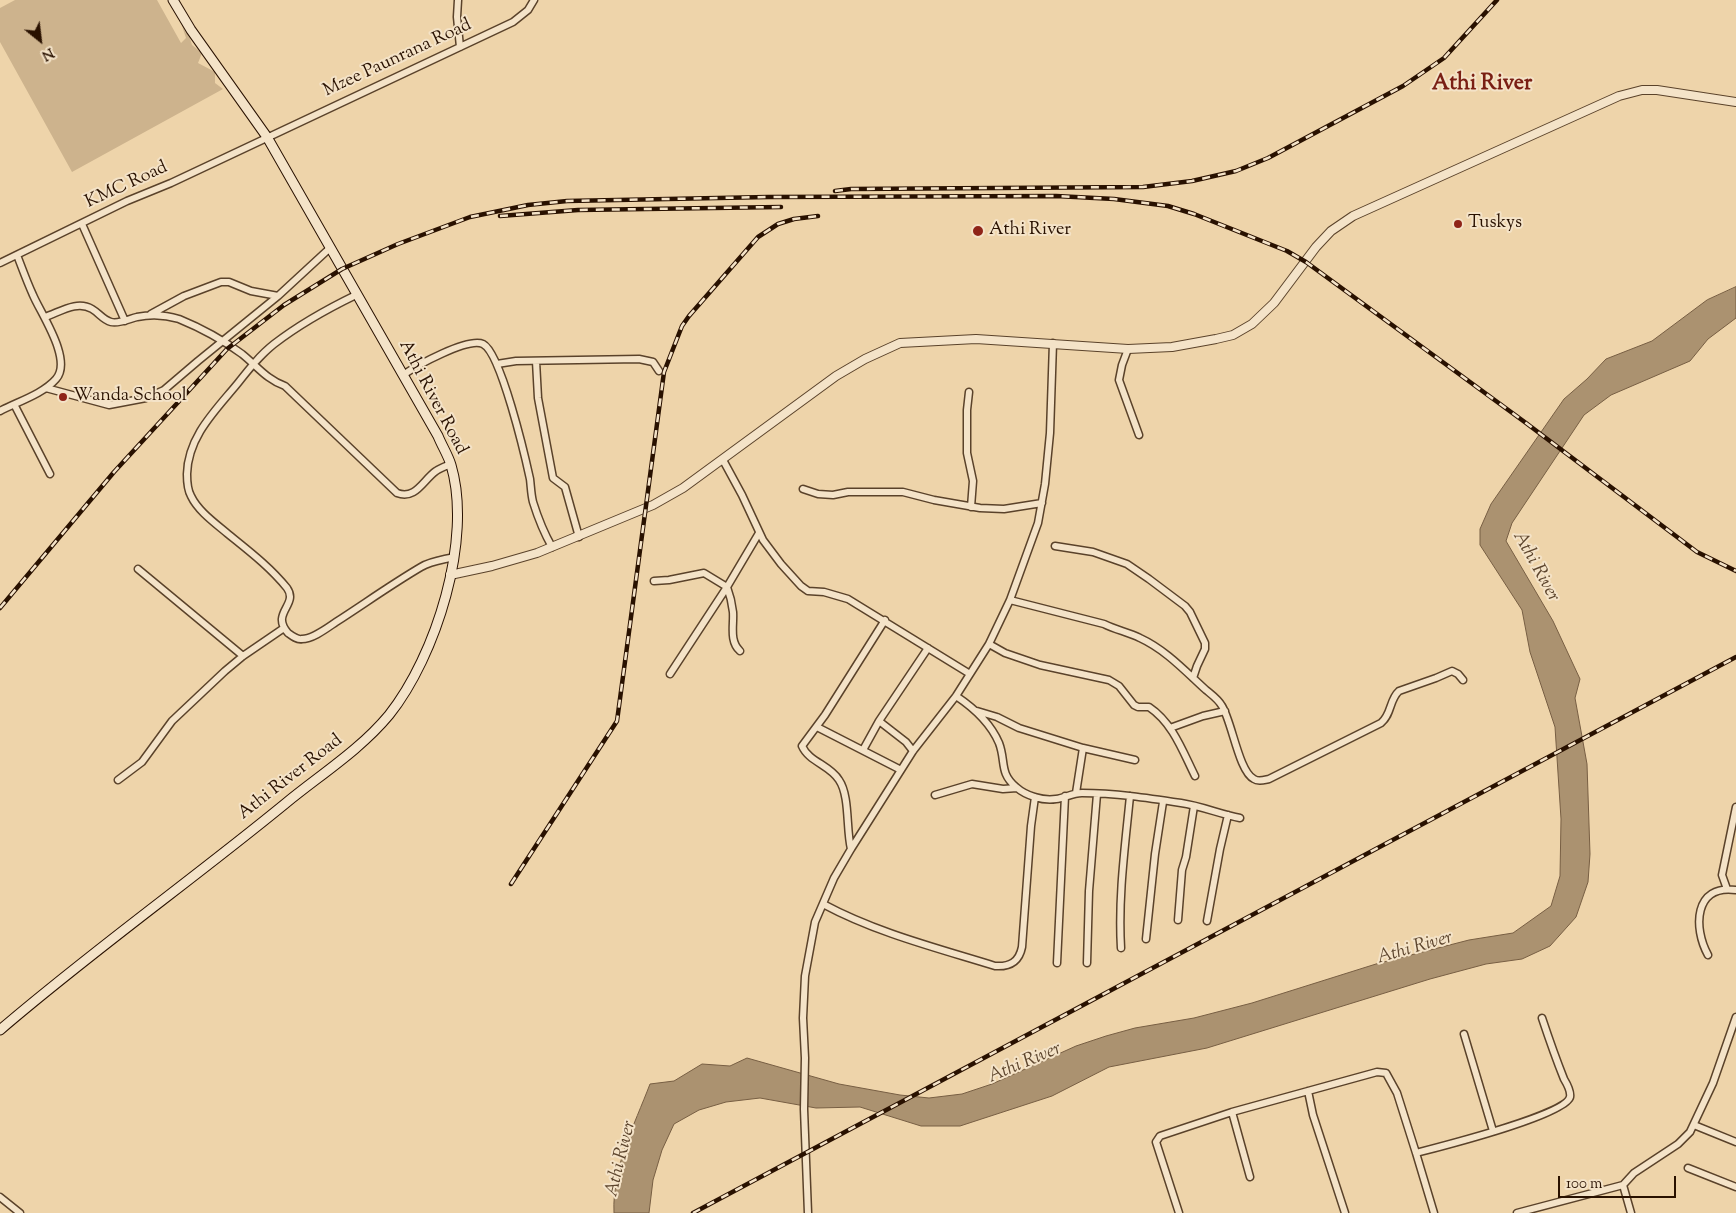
<!DOCTYPE html>
<style>
body{margin:0}
#map{position:relative;width:1736px;height:1213px;overflow:hidden;background:#eed4aa;font-family:"Sorts Mill Goudy",serif}
canvas{display:block}
.north{position:absolute;left:15px;top:15px;width:50px;height:50px;-webkit-text-stroke:4px #f4e3c8;paint-order:stroke;rotate:151deg;font-size:14px;font-weight:700;line-height:20px;text-align:center;color:#291100}
.north::after{content:'';display:block;margin:auto;width:18px;height:22px;background:#291100;clip-path:polygon(50% 0,100% 100%,50% 72%,0 100%)}
.scale{position:absolute;left:1558px;top:1176px;width:118px;height:22px;box-sizing:border-box;border:2px solid #291100;border-top:0;padding-left:6px;font-size:15px;line-height:18px;white-space:nowrap;color:#291100;-webkit-text-stroke:4px #f4e3c8;paint-order:stroke}
</style>
<div id="map">
<canvas width="1736" height="1213"></canvas>
<div class="north">N</div>
<div class="scale">100 m</div>
</div>
<script>
const c = document.querySelector('canvas').getContext('2d');
c.lineJoin = 'round';
function fill(path, color) {
  c.fillStyle = color;
  c.fill(path, 'evenodd');
}
function stroke(path, color, width, dash) {
  c.strokeStyle = color;
  c.lineWidth = width;
  c.lineCap = dash ? 'butt' : 'round';
  c.setLineDash(dash || []);
  c.stroke(path);
}
function label(font, color, halo, rows, align = 'center') {
  c.font = font + ' "Sorts Mill Goudy",serif';
  c.lineWidth = 4;
  c.setLineDash([]);
  c.textBaseline = 'middle';
  c.strokeStyle = halo;
  c.fillStyle = color;
  for (const [text, x, y, turn = 0] of rows) {
    c.save();
    c.translate(x, y);
    c.rotate((+turn || 0) * Math.PI / 180);
    c.textAlign = isNaN(turn) ? turn : align;
    if (halo) c.strokeText(text, 0, 0);
    c.fillText(text, 0, 0);
    c.restore();
  }
}
const green = new Path2D(`
 M15,0H157L181,43L186,38L181,23L188,32L192,45L202,53L198,63L215,72V83L223,89L72,172L0,42V8Z`);
const water = new Path2D(`
 M1736,287V318L1708,339L1690,361L1611,395L1584,415L1512,523L1506,541L1553,621L1580,679L1575,698L1587,764L1590,854L1588,882L1576,917L1550,946L1522,959L1486,964L1430,979L1207,1048L1109,1067L1052,1096L960,1126H921L860,1107L816,1108L760,1098L726,1102L699,1110L674,1124L662,1150L653,1180L649,1213H614C612,1167 634,1126 650,1084L674,1081L702,1064L730,1066L747,1058L839,1084L900,1095L929,1098L962,1094L992,1084L1076,1046L1106,1036L1135,1028L1194,1018L1252,1003L1376,964L1469,940L1513,933L1551,906L1560,876L1561,819L1555,727L1530,652L1522,610L1480,545V529L1491,504L1564,399L1587,379L1606,359L1652,341L1707,300Z`);
const minor = new Path2D(`
 M458,0L457,17L460,47
 M82,224L125,321
 M0,263L127,201L171,183L513,22L528,10L534,0
 M356,295C327,309 300,324 274,344C260,355 249,369 238,383C216,410 188,436 187,474C187,481 187,489 191,496C198,511 215,523 228,534C249,551 270,567 287,588C299,605 270,613 288,633C292,636 297,640 302,639C313,639 327,628 336,622C364,604 392,584 421,567C431,561 442,560 454,557
 M151,314L184,296L221,282H229L251,291L278,296
 M45,317C60,312 77,300 92,309C99,313 103,320 111,322C119,324 129,319 137,317C151,314 166,315 179,319C201,328 223,340 242,354C257,366 267,380 285,386L397,493C416,500 423,480 436,471C440,468 446,466 451,464
 M1128,349L1122,365L1119,380L1139,435
 M536,361L538,398L553,478L565,487L579,537
 M497,364L516,361L639,359L653,362L659,371
 M403,375C416,366 468,337 483,344C501,353 525,456 530,479C531,487 531,494 533,502C538,518 544,533 552,547
 M46,388L109,405L146,398L164,390L198,361L278,296L330,248
 M969,392L967,410V453L973,481L971,507
 M15,406L50,474
 M0,411C17,402 43,394 56,379C73,360 41,314 33,295C27,282 22,268 17,255
 M723,460L742,495L763,540L781,564L801,586L808,591L824,592L848,599L970,674
 M803,489L818,494L833,495L848,492H903L934,500L980,508L1004,509L1042,503
 M1055,546L1093,552L1127,564L1149,579L1185,606L1190,612L1205,643V649L1197,666L1193,678
 M138,569L243,656
 M654,581L669,580L704,573L727,587C730,595 732,603 733,612C734,625 729,641 740,651
 M1010,600L1104,624C1116,630 1128,632 1140,638C1166,650 1185,671 1206,690C1212,695 1218,699 1222,706C1232,722 1239,772 1254,779C1258,782 1264,780 1269,779L1381,723C1392,714 1389,700 1399,691L1436,678L1452,671L1458,674L1463,680
 M989,644L1005,653L1040,665L1109,680L1119,686L1134,705L1138,707H1149C1173,723 1183,752 1195,776
 M670,674L727,587L759,533
 M956,696C974,708 990,722 999,743C1006,761 999,773 1016,787C1026,796 1043,801 1056,799C1065,798 1072,793 1082,793C1115,793 1148,798 1181,803C1201,806 1220,814 1240,818
 M977,711L997,717L1019,728L1083,748L1076,793
 M817,727L901,770
 M1170,728L1203,716L1225,711
 M1083,748L1135,760
 M863,750L879,721
 M913,751L906,742L879,721L928,648
 M118,780L142,762L172,721L225,671L243,656L284,628
 M935,795L972,784L1003,789L1017,788
 M851,849C846,829 850,796 839,780C830,765 809,762 802,746L825,715L885,620
 M1727,889L1722,875L1736,807
 M823,904C877,933 937,948 995,966C1010,967 1019,962 1022,947L1031,826L1035,797
 M1178,920L1182,870L1186,857L1194,806
 M1207,921L1220,849L1228,815
 M1146,939L1155,854L1163,802
 M1121,948C1118,897 1125,847 1130,796
 M1708,955C1693,928 1694,884 1736,890
 M1057,963L1065,796
 M1087,963L1089,891L1097,794
 M1464,1034L1493,1131
 M1308,1091L1313,1115L1345,1213
 M1232,1112L1250,1177
 M1694,1125L1736,1142
 M1688,1168L1736,1187
 M1623,1185L1631,1213
 M0,1197L20,1213
 M808,1213L804,1109L805,1058L803,1018L805,976L815,922L834,878L851,849L913,751L956,696L989,644L1010,600L1038,523L1045,484L1050,433L1053,343
 M1179,1213L1156,1142L1160,1136L1232,1112L1377,1072L1386,1073L1397,1093L1416,1153
 M1434,1213L1416,1153C1439,1147 1566,1115 1570,1097C1571,1092 1567,1084 1564,1079C1556,1059 1549,1039 1542,1018
 M1517,1213L1623,1185L1634,1173L1678,1144L1690,1132L1713,1083L1736,1017`);
const tertiary = new Path2D(`
 M450,575L492,566L537,553L653,505L683,488L836,376L865,359L900,343L976,339L1128,349L1172,347L1216,339L1233,335L1252,324L1274,303L1316,247L1331,231L1353,216L1619,96L1642,90H1657L1736,102`);
const secondary = new Path2D(`
 M0,1030C92,951 192,880 286,803C320,775 360,750 389,715C436,656 473,539 451,465C448,455 442,446 438,436L267,137L191,30L173,0`);
const rail = new Path2D(`
 M835,191L851,189L1143,187L1192,181L1236,171L1268,158L1403,86L1444,58L1497,0
 M500,216L578,210L781,207
 M0,608L114,472L227,349L284,305L342,269L398,244L470,217L528,205L567,201L768,197L1056,196L1114,199L1168,206L1194,214L1287,251L1306,262L1526,423L1697,552L1736,571
 M511,884L617,721L664,372L682,326L689,316L758,237L778,224L794,219L818,216
 M693,1213L1736,657`);
const markers = [
 [1458,224,5,"#8f2418"],
 [978,231,6,"#8f2418"],
 [63,397,5,"#8f2418"]
];
const streetNames = [
 ["Mzee Paunrana Road",398,59,-25],
 ["KMC Road",127,186,-25],
 ["Athi River Road",432,398,62],
 ["Athi River Road",291,778,-38]
];
const poiNames = [
 ["Tuskys",1468,224],
 ["Athi River",989,231],
 ["Wanda School",73,397]
];
const waterNames = [
 ["Athi River",1535,567,61],
 ["Athi River",1415,949,-16],
 ["Athi River",1025,1064,-23],
 ["Athi River",622,1159,-76]
];
const districtNames = [
 ["Athi River",1482,85]
];
fill(green, '#cdb38d');
fill(water, '#ab9270');
stroke(water, '#775e43', 1);
stroke(minor, '#5a422a', 9);
stroke(tertiary, '#5a422a', 10);
stroke(secondary, '#291100', 11);
stroke(minor, '#f4e3c8', 6);
stroke(tertiary, '#f4e3c8', 8);
stroke(secondary, '#f4e3c8', 9);
stroke(rail, '#291100', 4.5);
stroke(rail, '#f4e3c8', 2.5, [8]);
for (const [x, y, r, color] of markers) {
  const dot = new Path2D();
  dot.arc(x, y, r, 0, 2 * Math.PI);
  c.fillStyle = color;
  c.fill(dot);
  stroke(dot, '#f4e3c8', 2);
}
label('18px', '#291100', '#f4e3c8', streetNames);
label('18px', '#291100', '#f4e3c8', poiNames, 'left');
label('italic 19px', '#5d452d', '#f4e3c8', waterNames);
label('bold 22px', '#7a1f14', '#f4e3c8', districtNames);
</script>
